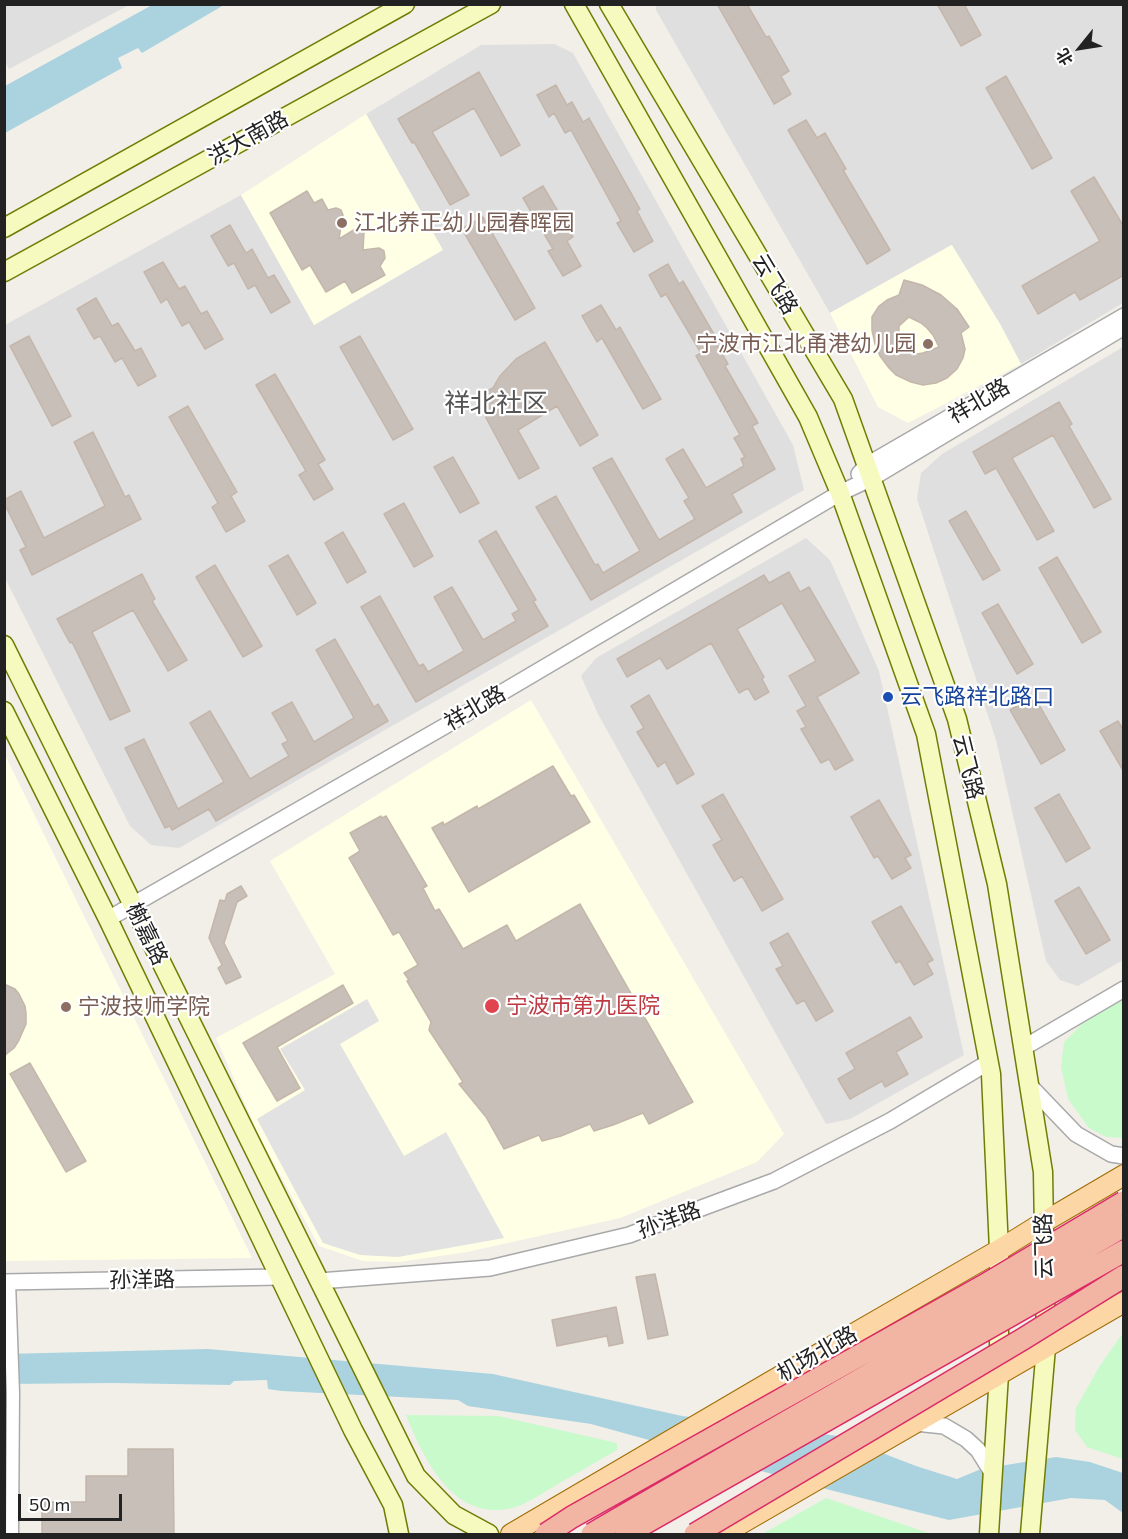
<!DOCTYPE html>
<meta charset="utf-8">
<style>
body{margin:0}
#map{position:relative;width:1128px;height:1539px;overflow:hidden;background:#f2efe9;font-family:Commissioner,"Noto Sans SC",sans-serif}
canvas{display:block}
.frame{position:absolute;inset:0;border:6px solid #222;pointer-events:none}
.north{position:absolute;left:1050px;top:18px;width:60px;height:60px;-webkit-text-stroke:4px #fff;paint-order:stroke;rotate:240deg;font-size:16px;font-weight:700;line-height:24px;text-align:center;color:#222}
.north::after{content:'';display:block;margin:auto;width:21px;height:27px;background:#222;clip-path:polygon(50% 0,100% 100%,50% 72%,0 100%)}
.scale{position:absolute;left:18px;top:1494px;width:104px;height:27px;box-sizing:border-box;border:3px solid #222;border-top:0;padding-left:8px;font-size:18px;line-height:21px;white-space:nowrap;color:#222;-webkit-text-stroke:4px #fff;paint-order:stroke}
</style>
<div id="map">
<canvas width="1128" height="1539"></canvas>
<div class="frame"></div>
<div class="north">北</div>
<div class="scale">50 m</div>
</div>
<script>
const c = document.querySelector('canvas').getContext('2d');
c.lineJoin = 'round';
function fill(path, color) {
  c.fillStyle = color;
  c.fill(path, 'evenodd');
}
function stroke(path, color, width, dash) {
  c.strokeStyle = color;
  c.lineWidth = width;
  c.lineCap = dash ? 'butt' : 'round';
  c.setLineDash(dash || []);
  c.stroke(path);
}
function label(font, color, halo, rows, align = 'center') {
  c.font = font + ' Commissioner,"Noto Sans SC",sans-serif';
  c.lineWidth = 4.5;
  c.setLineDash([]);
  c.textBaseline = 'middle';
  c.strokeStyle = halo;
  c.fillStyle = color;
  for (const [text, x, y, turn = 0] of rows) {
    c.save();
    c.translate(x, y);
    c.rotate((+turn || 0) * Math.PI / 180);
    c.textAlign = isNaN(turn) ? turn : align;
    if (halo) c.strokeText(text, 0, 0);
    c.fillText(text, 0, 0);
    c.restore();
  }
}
const residential = new Path2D(`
 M4,5L5,4L129,5L9,69L5,62Z
 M656,5H1123V303L1021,364L1000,324L951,245L830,313L656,10Z
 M554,44L573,53L793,445L804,490L179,848L151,845L130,826L5,578V325L241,195L314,325L442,250L366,114L481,45Z
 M1123,347V960L1078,986L1060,980L1046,961L996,740L917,499L921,473L942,454Z
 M806,538L830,560L879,671L964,1055L850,1119L826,1124L598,714L581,676L596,658Z`);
const education = new Path2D(`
 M366,114L443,250L314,325L241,195Z
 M952,245L1000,324L1021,364L908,423L878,407L830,313Z
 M531,700L784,1134L757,1162L620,1218L467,1252L399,1262L363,1261L319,1246L260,1138L216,1038L335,974L270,861Z
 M5,755L252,1258L5,1261Z`);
const park = new Path2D(`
 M1123,999V1138L1106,1137L1089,1128L1068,1099L1061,1067L1064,1042L1082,1024Z
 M1123,1333V1459L1087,1447L1075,1430L1076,1408L1099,1367Z
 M406,1415L498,1416L617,1443V1450C596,1462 574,1475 553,1487C539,1495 524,1506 508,1509C451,1519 423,1457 406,1415Z
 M826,1498L931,1534H762Z`);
const parking = new Path2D(`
 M367,999L379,1021L340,1044L404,1156L446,1132L504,1238L398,1257L360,1255L323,1243L257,1119L305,1090L280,1049Z`);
const water = new Path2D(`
 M152,5H224L142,53L138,48L118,58L122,68L5,133V86Z
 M208,1349L493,1374L682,1416L838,1436L916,1466L957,1479L981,1469L1056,1457L1090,1462L1123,1473V1513L1105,1500L1071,1498L949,1520L830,1490L591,1424L468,1406L458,1400L282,1391L268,1389L267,1380L234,1381L230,1385L114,1383L5,1384L4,1354Z`);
const building = new Path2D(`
 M717,4H747L766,37L769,36L789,71L781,76L791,94L774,104Z
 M937,4H964L981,35L961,46Z
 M479,72L520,145L501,156L474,108L432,132L469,195L450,205L414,142L412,143L398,119Z
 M1006,76L1052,158L1032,169L986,88Z
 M556,85L567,105L572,102L583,122L589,118L640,209L637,211L653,241L634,252L617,223L621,221L571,130L565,133L554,113L549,117L537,95Z
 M806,120L817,138L825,133L846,169L843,170L890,250L867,264L788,130Z
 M1094,177L1124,227V275L1080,300L1075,292L1038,314L1022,286L1100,241L1071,191Z
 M543,186L573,237L567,241L581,266L563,276L548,251L553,249L523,198Z
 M307,191L314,203L322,199L328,210L336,208L341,210L343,215L339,239L357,228L360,229L364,232L363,250L379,248L384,251L385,258L380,266L385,275L352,293L345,281L326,292L310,265L302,270L270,213Z
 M483,217L535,308L515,320L462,229Z
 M230,225L246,253L252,249L268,278L274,275L290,302L271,313L255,285L248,289L234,263L228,266L211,236Z
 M163,262L179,289L185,286L201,314L207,311L223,339L205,349L189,322L182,326L167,299L161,303L144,272Z
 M668,264L679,284L683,281L719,343L717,345L728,364L725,366L758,423L752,426L775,469L732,494L742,512L591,600L536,507L556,496L595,565L598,564L603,573L640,551L593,468L612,458L659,540L695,519L684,501L689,498L666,459L683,449L706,488L744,466L741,459L745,457L734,438L740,435L696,356L701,353L666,294L661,297L649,275Z
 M904,280L922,285L941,295L957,309L969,327L961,333L965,349L963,358L957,369L947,378L936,383L923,385L911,382L896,375L889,368L880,356L875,344L872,330V317L879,306L887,300L899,295ZM909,317L921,323L927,328L933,335L939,347L923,353L917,354L909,351L903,345L899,338V326Z
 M96,298L112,326L118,323L135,351L141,348L156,376L138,386L122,358L115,362L100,336L94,339L77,309Z
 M601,305L616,330L620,327L661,399L643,409L602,338L597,342L582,316Z
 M29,336L71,416L52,426L10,346Z
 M360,336L413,429L393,440L340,347Z
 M545,342L598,435L580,446L557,406L518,430L539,468L519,479L486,418L487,409L481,402V396L483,393L493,388L500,376L516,359Z
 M275,374L325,460L318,464L333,489L314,500L299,475L306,471L256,385Z
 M1059,402L1072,424L1069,426L1111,499L1094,508L1053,435L1012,458L1054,531L1037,540L996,468L985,474L973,452Z
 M188,406L237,492L231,496L245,521L226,532L212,507L218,503L169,417Z
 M93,432L125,497L129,495L141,519L32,575L20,550L26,547L4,503V500L21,491L44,538L105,506L74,442Z
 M453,457L479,503L460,513L434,467Z
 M404,503L433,556L414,567L384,514Z
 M966,511L1000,570L983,580L949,521Z
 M496,531L536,600L533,601L548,626L416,702L361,607L380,596L419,666L423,664L428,672L464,651L434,597L452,587L483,640L516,621L512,614L519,610L479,541Z
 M343,532L366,572L347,583L325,543Z
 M288,555L316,603L297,615L269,566Z
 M1057,557L1101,632L1082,643L1039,568Z
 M215,565L262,646L243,657L196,577Z
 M789,572L800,592L809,587L859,673L817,697L853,760L835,770L829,759L821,763L801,729L806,727L797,711L806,706L789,676L816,661L782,603L737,629L764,677L762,679L769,692L755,700L748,688L739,693L711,643L667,669L660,658L627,677L617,659L764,575L769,583Z
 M142,574L155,599L152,601L187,660L168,671L133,610L92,632L130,711L110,720L72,642L70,643L57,619Z
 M998,604L1033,664L1017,674L982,613Z
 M335,639L374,707L378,704L388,721L216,821L209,809L172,830L170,826L165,828L125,748L144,739L178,809L224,782L190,723L210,711L250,779L289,756L282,744L288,741L272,713L292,702L314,742L354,718L316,650Z
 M649,695L694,774L677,784L665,762L658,767L637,732L644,728L631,706Z
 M1034,696L1065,750L1041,764L1010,710Z
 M1118,721L1124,731V772L1100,731Z
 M553,766L571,796L574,795L590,822L469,892L432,828L443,822L444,825L477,806L478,809Z
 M723,794L783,899L762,911L742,876L734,881L713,845L722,840L702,806Z
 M1059,794L1090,848L1066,862L1035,808Z
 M879,800L911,855L905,858L911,868L892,879L878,856L874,858L851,817Z
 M381,816L382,818L386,816L427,886L423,888L435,911L439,909L463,949L507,925L516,941L580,904L693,1102L649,1124L643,1113L613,1125L594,1131L590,1124L561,1136L542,1141L539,1135L504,1149L486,1117L459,1084L463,1082L429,1030L431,1022L407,981L409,980L404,973L418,965L399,932L393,935L349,858L360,851L350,833Z
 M241,886L247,896L237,902L224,943L241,977L226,984L218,968L222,965L209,938L220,900L225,901L227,894Z
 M1079,887L1110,940L1086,954L1055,901Z
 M901,906L933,960L927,963L933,974L914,985L900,961L896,963L872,922Z
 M788,933L833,1011L816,1021L804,1000L797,1004L776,969L783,966L770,943Z
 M4,984L15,989L19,994L25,1006L26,1013V1024L19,1040L14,1048L4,1056Z
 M343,985L353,1003L277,1047L300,1088L277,1101L243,1043Z
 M910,1017L922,1037L896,1052L908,1074L885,1087L882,1081L850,1099L838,1079L855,1069L846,1053Z
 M30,1063L86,1161L66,1172L10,1074Z
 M655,1274L668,1335L648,1339L636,1277Z
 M616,1307L623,1343L609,1346L607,1336L557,1346L552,1320Z
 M128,1449H173L174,1534H42V1502H86V1476H128Z`);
const minor = new Path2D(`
 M9,1282L13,1393L12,1534`);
const tertiary = new Path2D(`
 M859,474L867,465L1124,316
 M108,919L445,726L840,493L872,478L1124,327
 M1023,1048L1124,989
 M1029,1085L1076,1134L1111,1154L1124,1156
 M319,1281L490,1268L629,1235L774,1181L890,1121L989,1062
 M4,1282L280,1277
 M915,1423L944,1426L966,1439L978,1450L993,1474`);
const secondary = new Path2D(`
 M574,4L808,417L840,493L926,734L991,1074L999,1250V1374L989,1534
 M609,4L843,399L957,719L997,884L1043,1172L1046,1347L1030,1534
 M4,228L405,4
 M4,272L491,4
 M4,645L416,1476L454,1515L489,1534
 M4,711L108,919L353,1430L393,1505L399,1534`);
const primary = new Path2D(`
 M511,1534L770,1382L999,1250L1044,1222L1124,1175
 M723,1534L1124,1302`);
const trunkBridge = new Path2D(`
 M546,1534L572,1517L983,1286L1124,1202
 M592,1534C769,1431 947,1331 1124,1226
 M626,1534L1124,1251
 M695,1534L1023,1339L1124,1276`);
const markers = [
 [342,223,6,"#8d6e63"],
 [928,344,6,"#8d6e63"],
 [888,697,6,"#1a4fb4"],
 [492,1006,8,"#e0444e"],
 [66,1007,6,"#8d6e63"]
];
const streetNames = [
 ["洪大南路",248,138,-29],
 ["云飞路",775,284,59],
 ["祥北路",979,401,-30],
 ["祥北路",475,708,-30],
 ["云飞路",968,767,76],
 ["榭嘉路",147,934,64],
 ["孙洋路",669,1220,-20],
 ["云飞路",1044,1246,-91],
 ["孙洋路",142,1280,-1],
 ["机场北路",817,1354,-30]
];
const educationNames = [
 ["江北养正幼儿园春晖园",354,223],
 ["宁波市江北甬港幼儿园",916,344,"right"],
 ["宁波技师学院",78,1007]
];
const transitNames = [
 ["云飞路祥北路口",900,697]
];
const healthNames = [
 ["宁波市第九医院",506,1006]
];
const quarterNames = [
 ["祥北社区",496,403]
];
fill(residential, '#e0dfdf');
fill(education, '#ffffe5');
fill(park, '#c8facc');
fill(parking, '#e2e2e2');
fill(water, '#aad3df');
fill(building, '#c7bfb8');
stroke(building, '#c4b6ab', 1.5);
stroke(minor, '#a9a9a9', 15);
stroke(tertiary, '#a9a9a9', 18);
stroke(secondary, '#707d05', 21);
stroke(primary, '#a06b00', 22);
stroke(minor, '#fff', 12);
stroke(tertiary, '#fff', 15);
stroke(secondary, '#f7fabf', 18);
stroke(primary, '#fcd6a4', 20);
stroke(trunkBridge, '#dc2a67', 24, []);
stroke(trunkBridge, '#f2b4a3', 21);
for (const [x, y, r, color] of markers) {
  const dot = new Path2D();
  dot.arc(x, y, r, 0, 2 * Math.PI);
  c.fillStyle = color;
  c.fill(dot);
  stroke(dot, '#fff', 2);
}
label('22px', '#222', '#fff', streetNames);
label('22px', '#785e54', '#fff', educationNames, 'left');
label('22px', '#164399', '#fff', transitNames, 'left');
label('22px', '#be3a42', '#fff', healthNames, 'left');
label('26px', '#555', '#fff', quarterNames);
</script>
